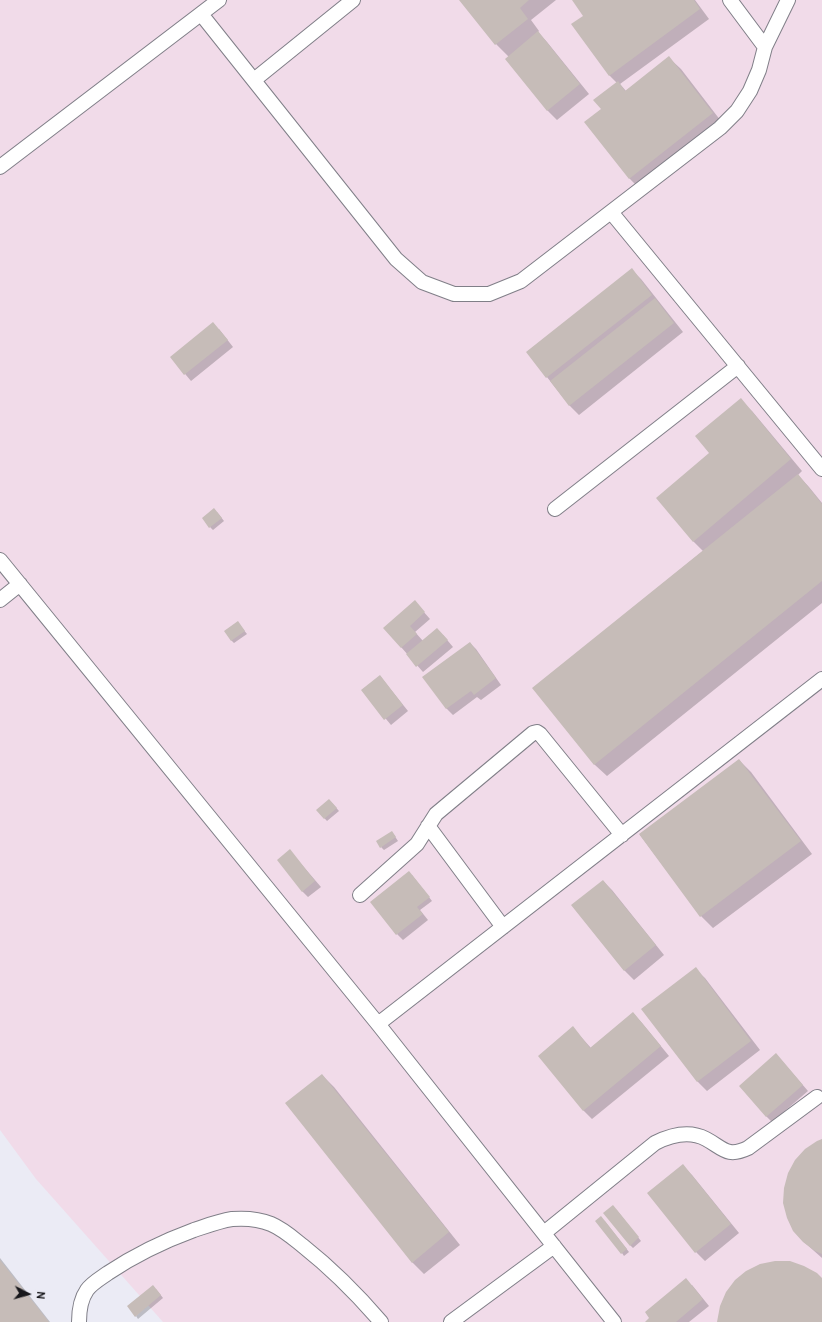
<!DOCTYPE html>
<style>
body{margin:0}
#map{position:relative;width:822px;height:1322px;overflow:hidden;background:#ebebf5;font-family:Overpass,sans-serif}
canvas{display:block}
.north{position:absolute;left:8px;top:1274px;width:40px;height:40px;-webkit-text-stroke:3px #ebebf5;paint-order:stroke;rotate:96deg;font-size:11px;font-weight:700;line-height:16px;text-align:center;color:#18181c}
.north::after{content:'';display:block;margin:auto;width:14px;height:18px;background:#18181c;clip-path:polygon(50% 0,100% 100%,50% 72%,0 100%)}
</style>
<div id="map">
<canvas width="822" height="1322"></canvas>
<div class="north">N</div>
</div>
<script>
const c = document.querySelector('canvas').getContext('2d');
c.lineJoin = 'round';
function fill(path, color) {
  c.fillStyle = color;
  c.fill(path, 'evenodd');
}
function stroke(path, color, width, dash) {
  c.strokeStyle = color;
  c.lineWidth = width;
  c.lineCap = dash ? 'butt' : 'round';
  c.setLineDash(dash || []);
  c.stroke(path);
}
const industrial = new Path2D(`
 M0,0H822V1322H163L36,1179L0,1130Z`);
const shadow = new Path2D(`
 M461,0H556L531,20L539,31L538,32L547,42L589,94L557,120L548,111L507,59L509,57L496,44Z
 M573,0H695L709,19L620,84L626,91L669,58L681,69L724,125L642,191L630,179L586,122L602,109L617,83L610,76L573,24L585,16Z
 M632,270L641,279L683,332L579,415L570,406L527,352Z
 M219,329L233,347L191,381L171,357Z
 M740,400L752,411L802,471L798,475L809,487L822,503V603L607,776L595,765L534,688L703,551L693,541L710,453Z
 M217,512L224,521L213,530L210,527Z
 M415,602L430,619L415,632L423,641L443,635L453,647L423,672L401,647Z
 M238,623L247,634L234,643L231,640Z
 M470,643L476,649L501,685L481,700L477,697L453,715L447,709L424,677Z
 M380,676L408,711L391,725L362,690Z
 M739,760L751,772L812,854L713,928L701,916L640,835Z
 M332,803L339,811L327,821L317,810Z
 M394,835L398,841L384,850L381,847Z
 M290,851L321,887L308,897L302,891Z
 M412,875L432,901L420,910L428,920L403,940L397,934Z
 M603,881L612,890L664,955L634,980L625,971L573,906Z
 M695,969L705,978L760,1050L707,1091L698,1082L643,1009Z
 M633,1013L642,1023L669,1056L592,1119L583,1110L573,1028L591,1048Z
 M782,1061L808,1091L772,1122L766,1116Z
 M322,1075L334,1087L460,1245L424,1274L412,1262Z
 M822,1140V1258L804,1242Z
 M683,1166L692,1175L739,1233L705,1261L696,1252L649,1193Z
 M616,1209L641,1241L633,1248L630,1245Z
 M604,1220L629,1252L624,1256L622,1253Z
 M0,1258L50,1322H0Z
 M692,1285L709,1306L689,1322H646Z
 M156,1289L163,1298L138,1319L136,1316Z`);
const building = new Path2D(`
 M459,0H529L520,8L528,19L495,45Z
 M572,0H694L700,9L609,76L571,24L583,16Z
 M538,31L580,84L547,111L505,59Z
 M669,56L713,113L629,179L584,122L601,109L593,100L618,81L625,91Z
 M632,268L652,295L546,378L526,352Z
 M655,298L674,323L569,406L550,381Z
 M213,322L228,340L184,375L170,357Z
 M741,398L791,459L693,542L656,498L709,453L695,436Z
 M798,474L822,504V581L594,765L532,688Z
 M214,508L222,518L209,528L202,518Z
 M415,600L425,612L410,626L417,634L401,648L383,628Z
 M238,621L245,631L231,641L224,631Z
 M437,628L448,640L416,667L406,654Z
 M470,642L496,678L474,695L471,691L446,709L422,677Z
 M380,675L403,705L384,720L361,690Z
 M739,759L801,841L700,917L639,834Z
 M329,799L337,808L324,819L316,810Z
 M392,831L396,837L380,848L376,841Z
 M290,849L315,881L302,892L277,860Z
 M409,871L430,897L417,907L423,914L396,935L370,902Z
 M603,880L656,945L624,971L571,905Z
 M696,967L751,1041L697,1082L641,1009Z
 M633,1012L661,1046L583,1111L538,1056L573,1026L590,1048Z
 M776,1053L803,1085L766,1117L739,1086Z
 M322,1074L449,1232L412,1263L285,1103Z
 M822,1139V1254L815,1251L803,1242L793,1231L787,1218L783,1203L784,1188L788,1173L795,1160L805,1149L817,1141Z
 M683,1164L731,1224L695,1253L647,1193Z
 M613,1205L639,1237L630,1246L603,1213Z
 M601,1216L627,1249L621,1254L595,1221Z
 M0,1260L49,1322H0Z
 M775,1261H790L804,1266L817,1273L822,1278V1322H717L720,1306L726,1292L735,1280L746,1271L760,1264Z
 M686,1278L703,1299L676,1322H645L649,1318L645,1312Z
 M153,1285L161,1295L135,1317L127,1306Z`);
const lane = new Path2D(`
 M730,0L765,47
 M201,14L396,259L422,282L454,294H489L521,281L720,128L737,111L750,91L759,70L765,47L788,0
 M254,80L353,0
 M0,167L219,0
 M611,212L822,469
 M555,509L738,366
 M0,560L378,1024L614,1322
 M0,600L20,584
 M428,826L503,927
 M360,895L417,844L436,814L533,733L537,732L540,734L622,835
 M378,1024L822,679
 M544,1233L655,1143C671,1135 689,1130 706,1139C723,1148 727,1158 748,1148L817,1097
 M79,1322C79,1311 80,1300 87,1290C92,1283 101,1278 108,1273C135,1255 164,1241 194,1230C206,1226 219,1221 232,1219C245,1218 259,1219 271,1224C283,1229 293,1238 303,1246C332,1269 357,1294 381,1322
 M451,1322L554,1246`);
fill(industrial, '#f1dbe9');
fill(shadow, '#0003');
fill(building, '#c6bcb8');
stroke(lane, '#807f88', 16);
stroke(lane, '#fff', 14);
</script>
